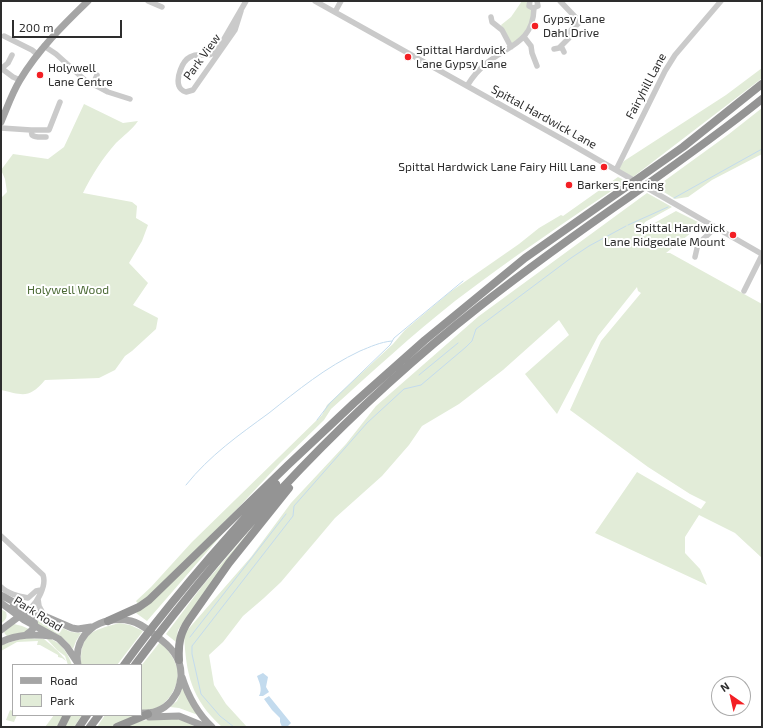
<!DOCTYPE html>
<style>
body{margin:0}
#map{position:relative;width:763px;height:728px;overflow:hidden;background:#fff;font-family:"Exo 2",sans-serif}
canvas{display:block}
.frame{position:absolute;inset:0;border:2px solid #2d2d2d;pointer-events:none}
.legend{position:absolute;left:12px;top:664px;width:130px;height:52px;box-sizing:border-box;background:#fff;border:1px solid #ababab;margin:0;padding:5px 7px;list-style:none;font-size:12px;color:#2d2d2d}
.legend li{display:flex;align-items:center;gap:8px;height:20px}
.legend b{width:20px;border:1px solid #ababab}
.north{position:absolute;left:711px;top:676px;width:40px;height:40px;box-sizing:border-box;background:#fff;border:1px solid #ababab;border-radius:50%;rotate:326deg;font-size:11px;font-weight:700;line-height:16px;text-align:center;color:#2d2d2d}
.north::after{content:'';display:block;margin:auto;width:14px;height:18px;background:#f31f24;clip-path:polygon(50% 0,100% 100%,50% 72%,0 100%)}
.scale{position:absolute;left:12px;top:20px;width:110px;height:18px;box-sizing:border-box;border:2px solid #2d2d2d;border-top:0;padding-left:5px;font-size:12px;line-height:14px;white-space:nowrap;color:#2d2d2d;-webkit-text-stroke:3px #fff;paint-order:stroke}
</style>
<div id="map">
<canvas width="763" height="728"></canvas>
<div class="frame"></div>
<ul class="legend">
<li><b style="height:5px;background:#a5a5a5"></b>Road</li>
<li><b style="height:11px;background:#e2ecd8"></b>Park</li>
</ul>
<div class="north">N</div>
<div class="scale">200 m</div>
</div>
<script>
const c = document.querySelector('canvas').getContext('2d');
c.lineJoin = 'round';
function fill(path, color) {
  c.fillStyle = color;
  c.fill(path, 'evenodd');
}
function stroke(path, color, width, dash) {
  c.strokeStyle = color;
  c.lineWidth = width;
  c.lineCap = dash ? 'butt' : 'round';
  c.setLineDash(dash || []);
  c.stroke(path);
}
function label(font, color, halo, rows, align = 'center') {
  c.font = font + ' "Exo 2",sans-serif';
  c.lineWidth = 4;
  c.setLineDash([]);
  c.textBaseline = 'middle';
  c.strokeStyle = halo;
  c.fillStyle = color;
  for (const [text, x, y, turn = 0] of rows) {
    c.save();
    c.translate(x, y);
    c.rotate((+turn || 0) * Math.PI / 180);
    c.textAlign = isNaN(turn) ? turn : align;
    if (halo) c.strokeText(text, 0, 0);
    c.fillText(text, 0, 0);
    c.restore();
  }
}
const green = new Path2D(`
 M522,1H530L533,23L512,47L501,25L511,17Z
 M762,68V77L761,79L633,177L618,169L624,161L726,95Z
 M84,104L123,123L138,121C132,130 123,136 116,143C102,159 92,175 83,193L132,202L137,206L136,218L148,225L142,241L129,263L148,283L133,305L158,318L156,329L132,351L125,356L115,370L99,378L45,380C29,399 23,395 1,390V198L7,192L5,179L1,170L13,154L48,159L64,147Z
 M762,108V154L712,180L688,197L675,199L656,187L729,134Z
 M618,177L626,181C568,220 510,259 455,301C412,335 372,372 331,409L324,420L280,463L237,509L153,592L138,604L136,601L151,587L192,542L322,415L327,405L393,344L405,330L450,292L519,244L539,228L561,215L563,216Z
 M647,193L672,207L645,222L640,231L676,211L702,224L666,253H670L762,304V558L735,533L699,515L685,537V553L700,569L707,585L595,533L637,472L701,509L706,502L690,494L648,467L570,410L601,341L641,293L638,291L637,287L598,336L557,414L525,374L569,335L559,320L503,370L459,404L422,426L409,445L382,476L335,518L281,582L264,598L243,616L223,642L209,655L214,685L226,704L247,727H222C191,699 186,674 184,634L251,557L291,503L346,444L376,406L479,316Z
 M266,512L214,579L178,630L176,642L166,634L203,585Z
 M231,524L147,621L136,613L150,603Z
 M1,609L6,612C8,618 5,620 1,624Z
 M38,617L71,632L81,633L76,641L73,649C63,635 53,632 38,625Z
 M119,623L130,625L143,631L117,665H81C80,633 91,631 119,623Z
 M14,624L22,626L29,629L26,632L8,637L5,634L4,632Z
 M24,638L44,639C50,644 64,656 66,661L62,658L58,657V655L40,645H37L38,641L17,642L1,651V645Z
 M46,638C60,640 68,653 72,665H68L65,656L57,650Z
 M160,642C168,650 174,657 177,668C181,683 169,704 154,709C150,710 145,710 141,711V666Z
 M183,687L198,715L179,708L170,707L177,701Z
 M10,710L13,711V715H17L14,722L6,720Z
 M54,715H64L58,727H45Z
 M71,715H82L74,727H64Z
 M105,715H129L136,716L115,727H97Z
 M166,717L182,720L196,727H123L135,722Z`);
const water = new Path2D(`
 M263,673L268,677L266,687L269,692L263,696H259C263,689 259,682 257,676Z
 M269,696L291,723L287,727H282L280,722V718L272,710L264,699Z`);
const stream = new Path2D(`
 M674,198L762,149
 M628,225L668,207
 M419,375L458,343
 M317,420L330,403L390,345L394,338L463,281
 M186,485C210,455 239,435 269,413C298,390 326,367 360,351C370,347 380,342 392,341
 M190,637L286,514
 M234,727L220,716L201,694L192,654V646L293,516L294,506L367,423L404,389L421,385L466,347L472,341L476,329L571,258L589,246L626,226`);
const minor = new Path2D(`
 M148,1L162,7
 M315,1L569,143L762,254
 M530,1L529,6L533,8L538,6L537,1
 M241,11L235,30L193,90L186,92C183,91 180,89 179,86C176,78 182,61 190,57C204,50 207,63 220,46L246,1
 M335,12L341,1
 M491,17L492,22L502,30L511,47
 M4,36L32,50L37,54
 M524,37L531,46L532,53L537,66
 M44,46L56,54L86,81L93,84
 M561,46L564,52
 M554,49L559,48L569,38L568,33L580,22L560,1
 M1,68L13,77L20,80
 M1,69L8,63L12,55
 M97,75L93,84L108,92L130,99
 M467,86C473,76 479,69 488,62C510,45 533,42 534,8
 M1,128L31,130H49L60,102
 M31,130L32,135C36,138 40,137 46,137
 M616,170L665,71L675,55L721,1
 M695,257L698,244L716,227
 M744,291L762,255
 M1,536L43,575C47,586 37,602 30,609
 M1,587C8,594 18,596 28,598L36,591L41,590
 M38,599L39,606L44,615`);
const major = new Path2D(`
 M1,122C7,108 12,93 20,80C38,50 63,25 88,1
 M1,595L21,606L72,628L78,629L91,627
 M1,603L24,620L59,639L67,647L77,662
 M13,606L34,620L35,626L31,631L27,634
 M1,630L21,615
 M1,642C18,634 34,634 52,636
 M78,665C72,633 102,614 131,621C140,623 147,629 155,635C170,646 182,657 181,677C180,684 179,691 174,697C168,707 156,714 143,713
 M182,677C188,696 197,713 212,727
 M149,717L179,716L206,727`);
const highway = new Path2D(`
 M108,621L139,607L149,600L288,465L354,403L425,340L525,258L683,147L762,84
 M179,660C178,644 180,633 189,620L229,563L289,488
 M124,665C170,601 222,542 276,484
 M135,665C234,532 350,408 480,306C530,267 580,231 632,195C676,164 720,133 762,99
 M61,727L67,715
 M79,727L87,715
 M90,727L99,715
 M117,727L148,714`);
const markers = [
 [535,26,4,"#f31f24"],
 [408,57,4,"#f31f24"],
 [40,75,4,"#f31f24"],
 [604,167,4,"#f31f24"],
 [569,185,4,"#f31f24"],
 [733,235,4,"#f31f24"]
];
const poiNames = [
 ["Gypsy Lane",543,19],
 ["Dahl Drive",543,33],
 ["Spittal Hardwick",416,50],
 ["Lane Gypsy Lane",416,64],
 ["Holywell",48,68],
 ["Lane Centre",48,82],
 ["Spittal Hardwick Lane Fairy Hill Lane",596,167,"right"],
 ["Barkers Fencing",577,185],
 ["Spittal Hardwick",725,228,"right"],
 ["Lane Ridgedale Mount",725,242,"right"]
];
const streetNames = [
 ["Park View",202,57,-54],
 ["Fairyhill Lane",646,86,-62],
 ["Spittal Hardwick Lane",544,117,29],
 ["Park Road",38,614,32]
];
const parkNames = [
 ["Holywell Wood",68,290]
];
fill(green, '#e2ecd8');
fill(water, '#c3dbee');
stroke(stream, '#c3dbee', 1);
stroke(minor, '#cacaca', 5.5);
stroke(major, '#a5a5a5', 7);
stroke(highway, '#949494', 8);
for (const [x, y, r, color] of markers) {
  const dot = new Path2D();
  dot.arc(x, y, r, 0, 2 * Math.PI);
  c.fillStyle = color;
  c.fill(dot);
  stroke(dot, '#fff', 1.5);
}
label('12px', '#2d2d2d', '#fff', poiNames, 'left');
label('12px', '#2d2d2d', '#fff', streetNames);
label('12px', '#4d6b37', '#fff', parkNames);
</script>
